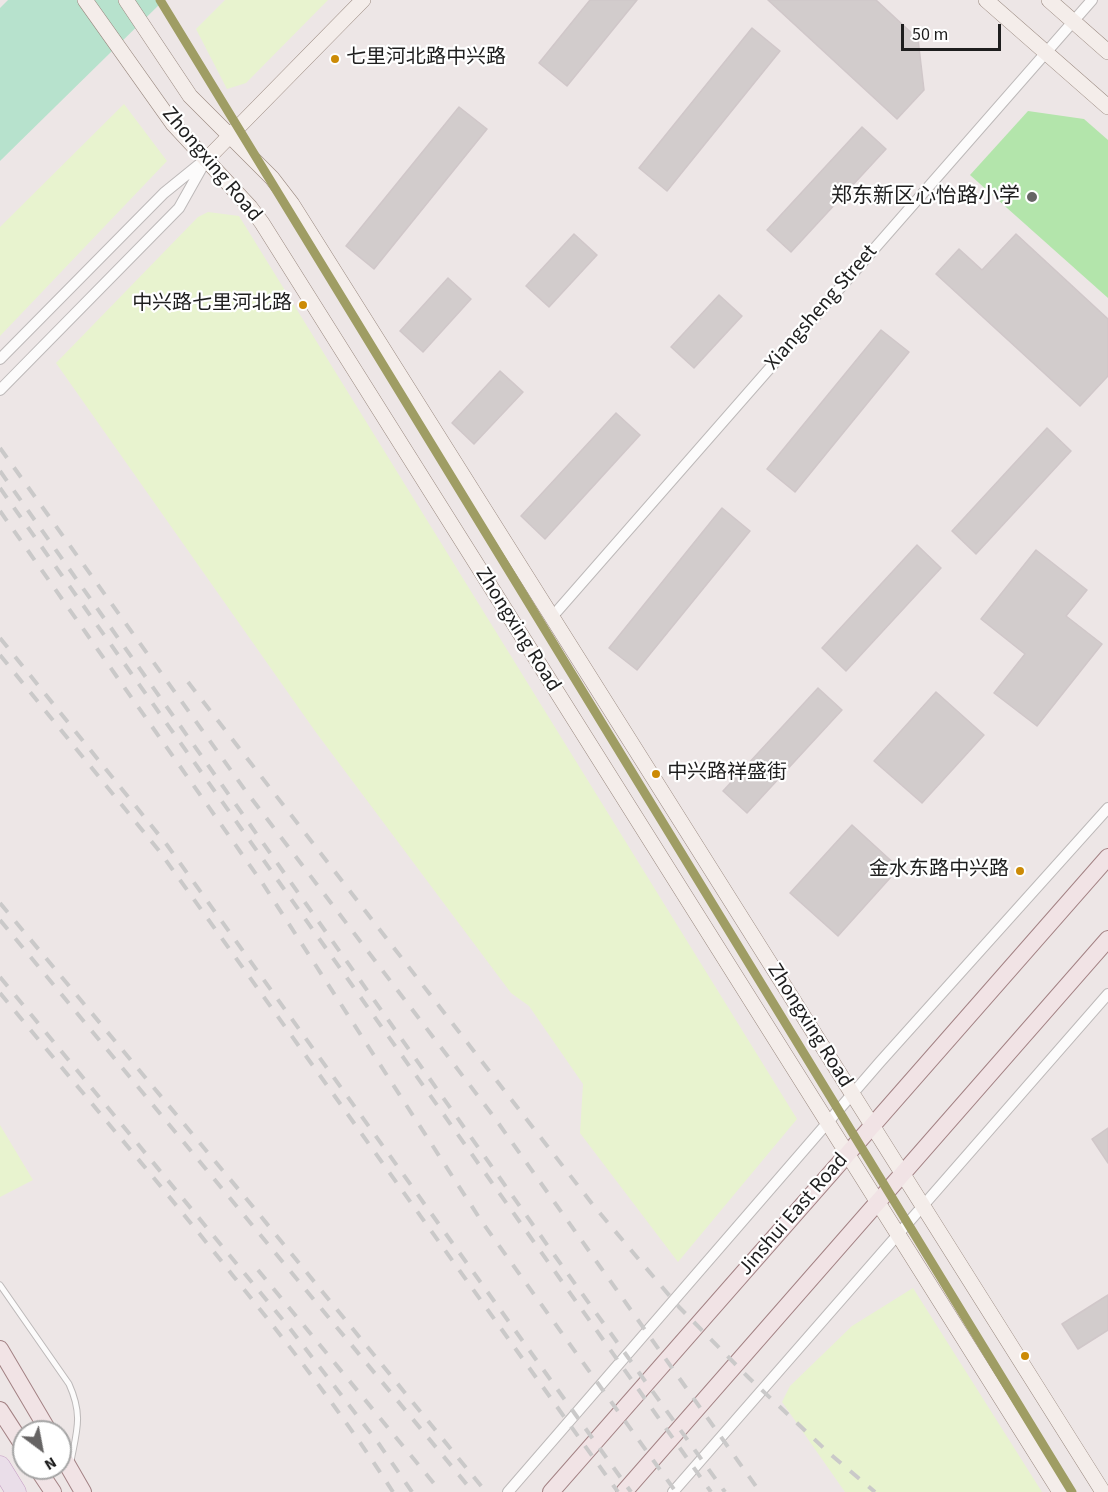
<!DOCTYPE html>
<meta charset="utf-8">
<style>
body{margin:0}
#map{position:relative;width:1108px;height:1492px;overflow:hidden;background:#ede6e6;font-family:"Source Sans 3",sans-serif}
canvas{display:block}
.north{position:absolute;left:12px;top:1420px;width:60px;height:60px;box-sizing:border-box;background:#fff;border:2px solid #a5a5a5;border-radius:50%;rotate:148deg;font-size:16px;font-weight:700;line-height:24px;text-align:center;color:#1e1e1e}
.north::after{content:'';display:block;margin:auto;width:21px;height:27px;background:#666464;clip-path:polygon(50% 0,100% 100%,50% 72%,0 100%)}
.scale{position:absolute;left:901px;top:24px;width:100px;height:27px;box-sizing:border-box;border:3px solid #1e1e1e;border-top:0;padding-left:8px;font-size:18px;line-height:21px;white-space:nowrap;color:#1e1e1e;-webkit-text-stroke:4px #fff;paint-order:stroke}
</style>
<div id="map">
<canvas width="1108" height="1492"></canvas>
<div class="north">N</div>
<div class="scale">50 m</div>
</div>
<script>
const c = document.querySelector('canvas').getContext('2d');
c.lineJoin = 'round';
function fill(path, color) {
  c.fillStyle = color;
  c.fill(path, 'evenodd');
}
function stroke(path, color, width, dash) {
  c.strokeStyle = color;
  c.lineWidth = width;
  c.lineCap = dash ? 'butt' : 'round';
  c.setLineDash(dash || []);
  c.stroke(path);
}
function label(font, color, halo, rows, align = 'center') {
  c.font = font + ' "Source Sans 3","Noto Sans SC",sans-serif';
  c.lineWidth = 4.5;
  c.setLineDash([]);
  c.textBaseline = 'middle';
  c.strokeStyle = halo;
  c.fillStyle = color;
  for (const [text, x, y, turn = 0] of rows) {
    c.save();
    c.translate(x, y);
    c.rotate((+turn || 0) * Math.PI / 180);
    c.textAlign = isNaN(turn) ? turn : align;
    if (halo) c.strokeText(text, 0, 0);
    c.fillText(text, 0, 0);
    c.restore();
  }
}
const park = new Path2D(`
 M225,0H328L246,83L227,89L196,29Z
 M124,104L167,161L0,336V227Z
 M208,212L239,216L797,1119L678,1262L580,1133L583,1084L529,1006L511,993L315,731L56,363L198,217Z
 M0,1125L33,1180L0,1197Z
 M913,1288L1042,1492H845L782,1402L790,1386L852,1326Z`);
const pitch = new Path2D(`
 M1028,111L1084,119L1108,140V298L970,175Z`);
const water = new Path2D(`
 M8,0H164L0,161V8Z`);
const building = new Path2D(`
 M590,0H637L567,86L539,63Z
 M768,0H876L918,39L924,90L897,119Z
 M752,28L780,51L667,191L639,168Z
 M459,107L487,129L374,269L346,246Z
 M862,127L886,149L791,252L767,230Z
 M574,234L597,255L549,307L526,286Z
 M1016,234L1108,319V376L1080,406L936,274L959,249L982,270Z
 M448,278L471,299L423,352L400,331Z
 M719,295L742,316L694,368L671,347Z
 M881,330L909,352L795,492L767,469Z
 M500,371L523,392L474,444L452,423Z
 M616,413L640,435L545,539L521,516Z
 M1047,428L1071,451L976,554L952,531Z
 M722,508L750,531L637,670L609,648Z
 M917,545L941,568L846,671L822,648Z
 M1036,550L1087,590L1066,616L1102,644L1037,726L994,693L1025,654L981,619Z
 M818,688L842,710L747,813L723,791Z
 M936,692L984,735L922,803L874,761Z
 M852,825L899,868L838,936L790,893Z
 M1108,1128V1163L1092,1139Z
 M1108,1295V1330L1078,1349L1062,1324Z`);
const lane = new Path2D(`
 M0,1285L69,1384C83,1415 77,1430 71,1461`);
const street = new Path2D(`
 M0,359L164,193L201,163
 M0,390L179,208L206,160
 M552,617L1092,0
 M508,1492L880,1062L1108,808
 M673,1492L1108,994`);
const secondary = new Path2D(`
 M85,0L173,124L250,207L262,223L1060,1492
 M126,0L190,96L272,178L292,204L1103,1492
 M986,0L1108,107
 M1049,0L1108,52
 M206,160L363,0`);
const primary = new Path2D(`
 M0,1349L49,1432
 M0,1410L24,1447
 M60,1452L83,1492
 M37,1468L53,1492
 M551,1492L1108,857
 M624,1492L1108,939`);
const highway = new Path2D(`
 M0,1466L16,1492`);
const rail = new Path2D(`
 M0,448L245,790L494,1117L760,1492
 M0,471L555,1256L725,1492
 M0,488L711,1492
 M0,511L263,884L482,1222L676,1492
 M0,638L167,845L631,1492
 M0,655L160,852L618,1492
 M188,682L593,1205L679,1307L749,1378L829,1453L875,1492
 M0,903L254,1208L486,1492
 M0,920L473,1492
 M0,977L288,1326L379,1444L412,1492
 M0,993C78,1088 158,1181 234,1277C290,1346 345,1417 393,1492
 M258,1270L441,1492`);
const metro1 = new Path2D(`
 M160,0L1072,1492`);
const markers = [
 [335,59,5,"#cc8b06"],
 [1032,197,6,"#666464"],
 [303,305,5,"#cc8b06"],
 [656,774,5,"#cc8b06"],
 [1020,871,5,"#cc8b06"],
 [1025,1356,5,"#cc8b06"]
];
const busNames = [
 ["七里河北路中兴路",346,59],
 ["中兴路七里河北路",292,305,"right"],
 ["中兴路祥盛街",667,774],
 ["金水东路中兴路",1009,871,"right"]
];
const streetNames = [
 ["Zhongxing Road",211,165,50],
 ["Xiangsheng Street",822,308,-49],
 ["Zhongxing Road",517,630,58],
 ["Zhongxing Road",809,1026,58],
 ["Jinshui East Road",794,1215,-49]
];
const poiNames = [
 ["郑东新区心怡路小学",1020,197]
];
fill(park, '#e8f3cf');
fill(pitch, '#b3e5ab');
fill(water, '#b7e2cd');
fill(building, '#d2cccc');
stroke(building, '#d0c7c9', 1.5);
stroke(lane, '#bdb9b9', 7);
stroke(street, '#bdb9b9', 12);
stroke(secondary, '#98877e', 16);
stroke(primary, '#a38284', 18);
stroke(highway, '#c39ac1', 21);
stroke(lane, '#fcfbfb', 5);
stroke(street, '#fcfbfb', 10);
stroke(secondary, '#f4edea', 15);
stroke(primary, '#f1e3e5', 16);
stroke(highway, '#eadee9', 20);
stroke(rail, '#cac9c9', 4, [12, 12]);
stroke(metro1, '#9f9d64', 9);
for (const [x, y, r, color] of markers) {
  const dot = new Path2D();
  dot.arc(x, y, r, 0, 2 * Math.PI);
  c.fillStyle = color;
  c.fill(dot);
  stroke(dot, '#fff', 2);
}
label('20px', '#1e1e1e', '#fff', busNames, 'left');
label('21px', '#1e1e1e', '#fff', streetNames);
label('21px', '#1e1e1e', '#fff', poiNames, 'right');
</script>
